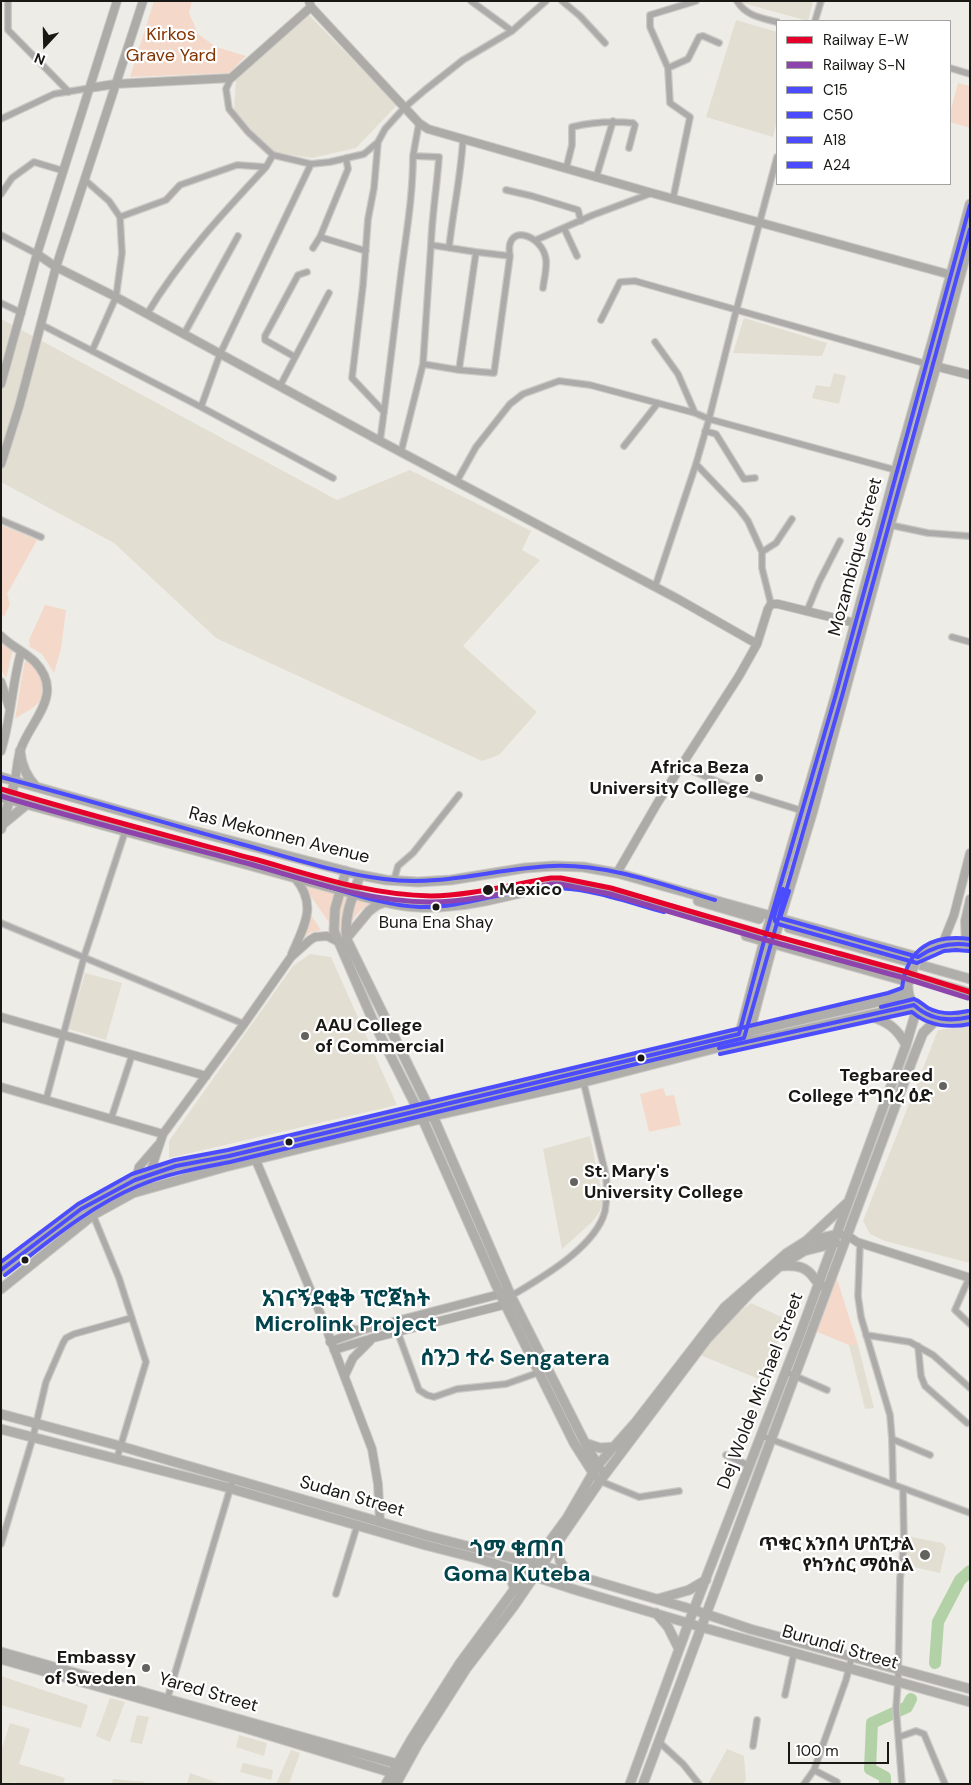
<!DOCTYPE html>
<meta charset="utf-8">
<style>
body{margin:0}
#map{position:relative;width:971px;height:1785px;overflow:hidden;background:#eeece6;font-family:"DM Sans",sans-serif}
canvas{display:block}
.frame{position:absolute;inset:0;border:2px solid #191814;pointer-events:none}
.legend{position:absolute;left:776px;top:20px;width:175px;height:165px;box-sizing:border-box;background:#fff;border:1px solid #a3a3a1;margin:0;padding:6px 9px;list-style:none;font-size:15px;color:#191814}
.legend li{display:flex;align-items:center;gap:10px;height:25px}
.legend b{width:25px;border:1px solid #a3a3a1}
.north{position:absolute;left:20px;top:20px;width:50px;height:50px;-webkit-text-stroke:4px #fff;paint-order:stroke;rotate:201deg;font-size:14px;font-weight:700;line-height:20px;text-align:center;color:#191814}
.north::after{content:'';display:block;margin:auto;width:18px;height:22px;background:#191814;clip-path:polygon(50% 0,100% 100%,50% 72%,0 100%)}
.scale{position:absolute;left:788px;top:1742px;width:101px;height:22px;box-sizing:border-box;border:2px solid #191814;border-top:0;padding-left:6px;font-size:15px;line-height:18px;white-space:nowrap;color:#191814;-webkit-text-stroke:4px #fff;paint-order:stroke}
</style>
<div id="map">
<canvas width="971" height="1785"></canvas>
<div class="frame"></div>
<ul class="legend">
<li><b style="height:6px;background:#e4002b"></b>Railway E-W</li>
<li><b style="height:6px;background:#8e44ad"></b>Railway S-N</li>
<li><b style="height:6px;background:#4c4cff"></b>C15</li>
<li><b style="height:6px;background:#4c4cff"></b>C50</li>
<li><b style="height:6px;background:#4c4cff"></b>A18</li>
<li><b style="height:6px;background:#4c4cff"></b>A24</li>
</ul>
<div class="north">N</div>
<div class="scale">100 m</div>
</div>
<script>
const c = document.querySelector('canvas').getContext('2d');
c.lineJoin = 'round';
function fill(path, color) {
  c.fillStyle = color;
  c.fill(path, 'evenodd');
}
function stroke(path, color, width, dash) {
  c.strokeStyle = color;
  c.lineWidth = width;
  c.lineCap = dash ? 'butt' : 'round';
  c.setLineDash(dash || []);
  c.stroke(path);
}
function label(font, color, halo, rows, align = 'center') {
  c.font = font + ' "DM Sans","Noto Sans Ethiopic",sans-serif';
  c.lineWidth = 4.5;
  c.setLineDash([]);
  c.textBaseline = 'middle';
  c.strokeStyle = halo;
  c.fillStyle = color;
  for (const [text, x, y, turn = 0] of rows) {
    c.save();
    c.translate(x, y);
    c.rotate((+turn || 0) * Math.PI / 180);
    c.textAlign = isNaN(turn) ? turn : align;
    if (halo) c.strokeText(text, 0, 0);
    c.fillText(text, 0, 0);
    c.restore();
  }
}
const built = new Path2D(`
 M743,1H813L808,21L743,3Z
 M307,13L397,105L356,148L312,158L272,152L234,111L236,77Z
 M736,20L777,32V121L773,137L706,117Z
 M744,318L827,343L822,356L733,353Z
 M1,319L337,500L410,470L531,531L522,550L540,560L463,646L537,712L499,755L482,761L216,638L114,543L1,482Z
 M834,373L846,376L839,404L812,398L816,385L830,387Z
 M756,771L765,774L761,785L753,782Z
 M310,954L331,957L397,1105L169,1158V1141L293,966Z
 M85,973L122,983L106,1040L69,1029Z
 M970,1026V1263L885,1241L870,1234L863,1221L938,1030Z
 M590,1136L603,1199L600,1211L592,1222L562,1249L543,1149Z
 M751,1303L786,1319L764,1381L700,1355L728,1321Z
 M849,1345H858L874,1408L865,1409Z
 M907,1536L942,1543L946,1547L940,1573L905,1565Z
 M1,1676L88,1705L81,1728L1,1705Z
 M110,1698L125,1702L110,1742L96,1736Z
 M137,1715L149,1717L142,1744L130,1742Z
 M10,1723L30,1729L19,1764L65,1778L63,1784H21L13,1782L12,1784H1V1751Z
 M239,1735L267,1743L264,1756L236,1747Z
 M727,1749L744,1756L746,1780L743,1784H708Z
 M291,1750L300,1753L289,1784H276Z
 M243,1763L273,1770L271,1780L240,1772Z
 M190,1773L221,1784H187Z
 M113,1779L145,1782L144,1784H112Z`);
const green = new Path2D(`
 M154,1H192L189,13L198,34L216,47L246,56L229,73L130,77Z
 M958,83L970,86V128L950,122V113Z
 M1,525L37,540L7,594L10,604L4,617L1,613Z
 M45,605L66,610L61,649L54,673L42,654L30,647L29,640Z
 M1,638L13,650L6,678L1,669Z
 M27,659C36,670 51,688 39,702C33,709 22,714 15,719L24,664Z
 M303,885L337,893L331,909L332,927Z
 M343,895L348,897L341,923L340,937C334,921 337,910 343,895Z
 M356,896L374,902C361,908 354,916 348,929Z
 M309,912L321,930L310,933L302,939Z
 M663,1088L666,1096L674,1095L681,1125L649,1132L640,1094Z
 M835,1273L858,1345H849L815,1331Z`);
const river = new Path2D(`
 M935,1663L938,1622L960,1580L970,1571
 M885,1784V1777L870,1769L872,1723L907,1707L911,1699`);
const primaryTunnel = new Path2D(`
 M756,933L785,941`);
const street = new Path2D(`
 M8,1V30L69,92
 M471,1L512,31
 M562,1L580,16L605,43
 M737,1C746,16 761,18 777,22
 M815,21L821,1
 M668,68L650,27V15L696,1
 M950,68L970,74
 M231,78L226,89L229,109L248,132L273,155L311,164L330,162L364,154L378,142L385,129L404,108L425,90L463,60L512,31L546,1
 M1,119L54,94L90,88
 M419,123L413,156L439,157C437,186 432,215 431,245
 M378,142L374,188L368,219L363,285L352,378L384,412
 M566,169L572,145V127C593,122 612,121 633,123L635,125L629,148
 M596,178L613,121
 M85,180L109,201L120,217
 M506,190L532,196L578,210L581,221
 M1,194L12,178L34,162L64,171
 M673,199L690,117L670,103L668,68L688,59L699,37L703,36L719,43
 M564,228L577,256
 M1,235L37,254
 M320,237L366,251
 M536,240L593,215L652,193
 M313,248L320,237L348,169L346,158
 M449,248C453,211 461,176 463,139
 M1,303L22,313
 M147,314C180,259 223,213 266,167
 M601,320L620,282L635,281L927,364
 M40,324L201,407L333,478
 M184,334L238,236
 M655,342L678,374L695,413
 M92,351L116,297L122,253L120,217L166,200L180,185L237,165L266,167L273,155
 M295,357L265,340V336L298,275L307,272
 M423,364L459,370L494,373L510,256C504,222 543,234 546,260C547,269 544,279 543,288
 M459,370L476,252
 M280,386L329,293
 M201,407L220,354L311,164
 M705,431L716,434L744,479L755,478
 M380,441C388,385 394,330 401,274C406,235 413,196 413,156
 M624,446L658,403
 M401,452L423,364L431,245L476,252L510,256
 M696,464L739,509L748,521L762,552V568L771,604
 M457,481L476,447L510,404L523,394L559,381L590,385L695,413L709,419L899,471
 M1,520L41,537
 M890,525L928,533L968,536
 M762,552L776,543L792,519
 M655,587L696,464L709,419L734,319L777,157
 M807,611L819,582L840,541
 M952,637L970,642
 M681,766L742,792L803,811
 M394,880L398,866L413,853L459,795
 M1,923L244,1024
 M46,1100L84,957L125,832
 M111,1119L132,1055
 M87,1205L93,1215L119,1278L146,1362L117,1458
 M860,1244L858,1296L861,1317L890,1415L892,1439L893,1484
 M969,1278L955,1310L970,1324
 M511,1296C541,1278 596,1247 605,1211C607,1200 607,1188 606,1176L583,1080
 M398,1333L419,1390L427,1395L434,1397L457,1389L506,1384L540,1372
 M866,1335L910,1342L933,1355L970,1388
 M918,1346L921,1376L925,1386L967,1423
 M786,1372L827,1390
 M762,1436L970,1513
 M892,1439L930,1455
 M726,1455L750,1466
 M600,1481L639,1497L679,1491
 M1,1544L33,1437L46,1382L63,1343L66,1338L74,1334L131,1318
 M336,1594L357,1526
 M785,1695L794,1653
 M167,1700L233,1479
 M899,1737L916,1731L924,1734L945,1784
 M659,1742L683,1764L699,1784
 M753,1746L757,1720
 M814,1770L837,1782
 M804,1784L814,1770L846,1680L852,1656
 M902,1784L896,1708L898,1682L900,1579L904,1544L903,1489`);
const secondary = new Path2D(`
 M309,1L311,7L419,123L428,129L652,193L955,276
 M90,88L115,84L231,78L311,7
 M37,254L56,267L116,297L380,441L678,599L757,644
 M927,364L970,375
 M1,384L37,254L117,1
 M1,464L19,407L56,267L143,1
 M1,636C11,646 25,652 35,662C64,693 34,717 22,746C17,757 17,769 15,781
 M1,682L9,707
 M1,751C11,719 12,684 21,652
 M617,873L658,802L739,676L757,644L768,609L771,604H778L859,624
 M966,944L965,921L970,899
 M942,945L954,915L970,853
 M292,954C304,926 318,905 295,878
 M1,1017L206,1076
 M1,1087L163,1134
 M252,1151L323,1320L372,1449L378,1484L380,1522
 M147,1189L149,1176L163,1134L244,1024L291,957L310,940L315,937L327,936L339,942
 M133,1193L139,1167L158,1145
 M847,1235L857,1242L970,1278
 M323,1320L342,1328L357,1330
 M330,1342L362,1330L504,1293
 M334,1350L373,1338L511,1303
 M345,1375L353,1358L370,1341`);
const primary = new Path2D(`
 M20,751C21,765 27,777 36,787
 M1,777L179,827L360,875L386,880L418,882L451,880L525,868L554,866L583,867L617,873L918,957
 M1,797L354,894C375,900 396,906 418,907C462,909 509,896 551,885C571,884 589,887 608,891L756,933
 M3,824L26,805
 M1,829L15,781
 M346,871L335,909L334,931L374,1023L423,1120L500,1294L574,1443L595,1476
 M360,875C353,896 343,917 347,940L433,1116L511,1296L585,1443L600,1469
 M698,901L759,919
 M789,928L970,979
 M746,936L909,982
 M345,940L369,911L377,905L385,902
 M840,956L970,993
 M916,961C928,945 951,941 970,945
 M908,987C908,1017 947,1025 970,1017
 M870,1016C888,1022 897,1028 906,1045
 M749,1034L773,943L812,814L890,525L936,367L970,239
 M739,1037L764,941L836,694L896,470L942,307L970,204
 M806,1241L840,1234
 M782,1266C796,1265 806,1266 814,1278C817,1282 818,1284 823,1286
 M1,1270L81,1209L135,1180L176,1166L252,1151L739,1034L890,999L908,993
 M1,1289L93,1215L133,1193L225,1167L433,1116L584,1082L724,1046L771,1037L914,1005
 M1,1414L120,1446L428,1536L533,1563L694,1610L750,1629L970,1689
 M1,1429L222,1486L425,1545L480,1559L576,1590L701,1627L970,1702
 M585,1443L600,1448L615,1447
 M557,1544L560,1561L568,1574
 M505,1567L510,1576L515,1590
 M658,1599L689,1590L706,1580
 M656,1613L668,1627L679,1649
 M1,1652L401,1765
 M1,1659L245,1728L396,1774
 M386,1784L411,1740L460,1663L567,1518L597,1466L635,1423L724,1308L787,1253L806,1241L847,1203
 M396,1784L418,1744L466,1669L514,1606L600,1481L707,1339L751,1292L780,1266L804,1251L836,1243
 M630,1784L689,1622L799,1337L906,1045L917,1008
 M643,1784L915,1053L923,1033L937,1019`);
const primaryBridge = new Path2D(`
 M909,979L916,961`);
const bus1 = new Path2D(`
 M789,891L780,918L918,957C934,946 950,942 970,945
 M719,1048L914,1005C930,1020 949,1022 970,1017
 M1,1270L81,1209L135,1180L176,1166L229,1156L739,1034L764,941L836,694L970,205`);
const bus2 = new Path2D(`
 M783,889L774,917L775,921L778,924L917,963L944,951L956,950L969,951
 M720,1054L912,1012C928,1026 950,1028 970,1024
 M5,1275C47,1243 88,1207 138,1186C168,1173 199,1168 230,1162L744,1038L842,696L970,229`);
const bus3 = new Path2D(`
 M881,1007L914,999C920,1001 923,1005 928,1008C941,1015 955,1014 968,1011
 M1,1262L78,1204L132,1174L175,1160L228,1150L888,993L902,988C907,948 932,934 970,939`);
const bus4 = new Path2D(`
 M1,777C82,798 161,822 241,844C288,857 336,873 384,879C442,887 496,868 553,866C609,864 663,885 715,900
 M319,884C351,893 386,906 420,907C460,908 497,893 537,889C580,884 623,901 664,912`);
const rail1 = new Path2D(`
 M1,789C85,814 169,836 254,859C312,875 369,895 431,896C468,896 514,884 551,878H561L611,888L764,933L903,971L970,992`);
const rail2 = new Path2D(`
 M1,796C84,821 167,842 250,864C310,881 368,902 431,902C470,902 513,891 552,884H560L610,894L762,939L901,977L968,998`);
const markers = [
 [759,778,5,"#64625e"],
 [488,890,6,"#191814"],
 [436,907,4.5,"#191814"],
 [305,1036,5,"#64625e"],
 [641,1058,4.5,"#191814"],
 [943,1086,5,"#64625e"],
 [289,1142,4.5,"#191814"],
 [574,1182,5,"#64625e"],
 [25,1260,4.5,"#191814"],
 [925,1555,6,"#64625e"],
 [146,1668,5,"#64625e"]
];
const busNames = [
 ["Buna Ena Shay",436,924]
];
const parkNames = [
 ["Kirkos",171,35],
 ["Grave Yard",171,56]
];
const streetNames = [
 ["Mozambique Street",856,557,-75],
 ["Ras Mekonnen Avenue",279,836,14],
 ["Dej Wolde Michael Street",761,1391,-69],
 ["Sudan Street",352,1497,16],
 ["Burundi Street",840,1648,16],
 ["Yared Street",208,1693,16]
];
const poiNames = [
 ["Africa Beza",749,768],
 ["University College",749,789],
 ["AAU College",315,1026,"left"],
 ["of Commercial",315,1047,"left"],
 ["Tegbareed",933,1076],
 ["College ተግባረ ዕድ",933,1097],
 ["St. Mary's",584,1172,"left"],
 ["University College",584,1193,"left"],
 ["ጥቁር አንበሳ ሆስፒታል",914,1545],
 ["የካንሰር ማዕከል",914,1566],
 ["Embassy",136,1658],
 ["of Sweden",136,1679]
];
const stopNames = [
 ["Mexico",499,890]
];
const districtNames = [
 ["አገናኝደቂቅ ፕሮጀክት",346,1300],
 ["Microlink Project",346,1325],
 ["ሰንጋ ተራ Sengatera",515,1359],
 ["ጎማ ቁጠባ",517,1550],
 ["Goma Kuteba",517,1575]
];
fill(built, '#e3ded2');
fill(green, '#f4d9ca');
stroke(river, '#b3d1a6', 12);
stroke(primaryTunnel, '#ceccc6', 9, [9, 4.5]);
stroke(street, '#cbc9c5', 8);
stroke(secondary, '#cbc9c5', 10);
stroke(primary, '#cbc9c5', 11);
stroke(street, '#adaba9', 5.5);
stroke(secondary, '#acaba7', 8);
stroke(primary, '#b0aeaa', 9);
stroke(primaryBridge, '#cbc9c5', 11, []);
stroke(primaryBridge, '#b0aeaa', 9);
stroke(bus1, '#4c4cff', 4);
stroke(bus2, '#4c4cff', 4);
stroke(bus3, '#4c4cff', 4);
stroke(bus4, '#4c4cff', 4);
stroke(rail1, '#e4002b', 5);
stroke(rail2, '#8e44ad', 5);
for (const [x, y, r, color] of markers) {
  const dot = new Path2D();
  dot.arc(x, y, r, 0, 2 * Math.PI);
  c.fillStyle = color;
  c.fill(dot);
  stroke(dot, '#fff', 2);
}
label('17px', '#191814', '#fff', busNames);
label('18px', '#823300', '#fff', parkNames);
label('18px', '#191814', '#fff', streetNames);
label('bold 18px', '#191814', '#fff', poiNames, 'right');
label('bold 18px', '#191814', '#fff', stopNames, 'left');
label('bold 22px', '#02444b', '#fff', districtNames);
</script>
